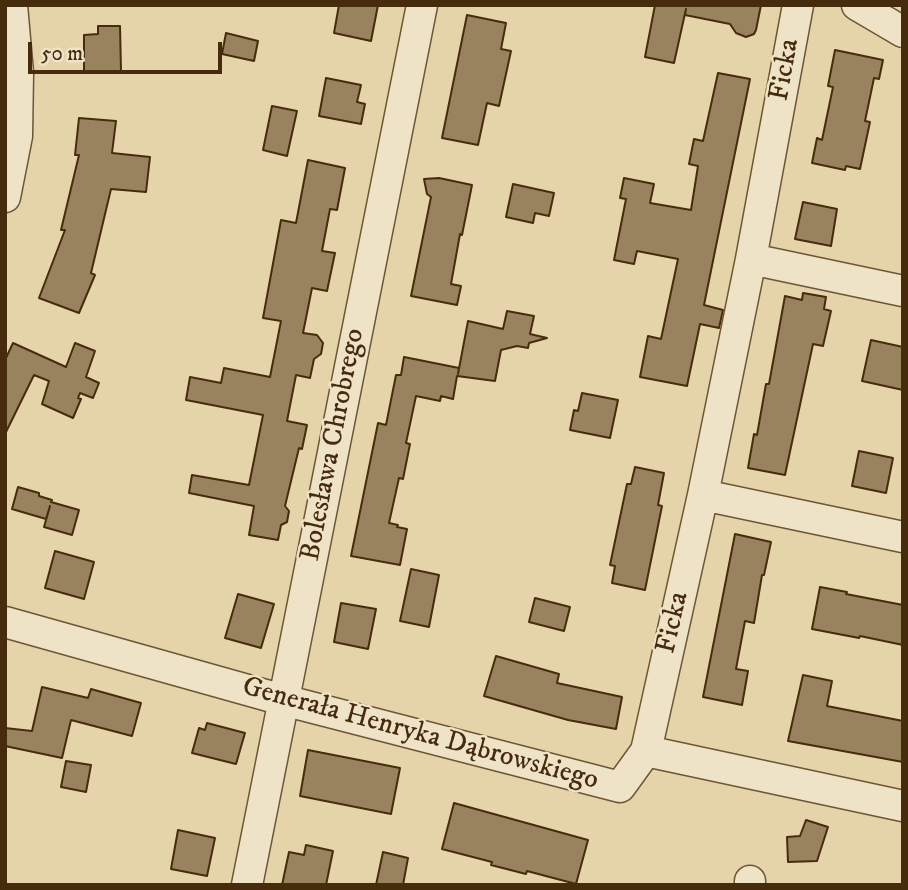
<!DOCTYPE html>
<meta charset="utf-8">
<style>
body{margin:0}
#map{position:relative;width:908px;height:890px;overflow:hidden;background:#e5d3a9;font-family:"IM FELL DW Pica",serif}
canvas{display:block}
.frame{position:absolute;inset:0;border:7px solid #462c0d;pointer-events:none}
.scale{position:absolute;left:28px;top:42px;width:194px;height:32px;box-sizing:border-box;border:4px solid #462c0d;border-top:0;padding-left:9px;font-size:21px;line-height:24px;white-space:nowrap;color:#462c0d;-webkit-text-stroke:5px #eee2c7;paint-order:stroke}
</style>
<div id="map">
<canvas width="908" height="890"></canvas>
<div class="frame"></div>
<div class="scale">50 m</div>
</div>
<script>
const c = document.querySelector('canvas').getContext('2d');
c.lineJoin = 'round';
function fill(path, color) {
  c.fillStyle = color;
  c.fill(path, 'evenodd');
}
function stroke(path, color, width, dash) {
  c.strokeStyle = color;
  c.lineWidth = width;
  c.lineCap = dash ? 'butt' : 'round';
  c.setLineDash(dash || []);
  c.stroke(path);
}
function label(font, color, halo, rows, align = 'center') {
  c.font = font + ' "IM FELL DW Pica",serif';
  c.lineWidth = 5;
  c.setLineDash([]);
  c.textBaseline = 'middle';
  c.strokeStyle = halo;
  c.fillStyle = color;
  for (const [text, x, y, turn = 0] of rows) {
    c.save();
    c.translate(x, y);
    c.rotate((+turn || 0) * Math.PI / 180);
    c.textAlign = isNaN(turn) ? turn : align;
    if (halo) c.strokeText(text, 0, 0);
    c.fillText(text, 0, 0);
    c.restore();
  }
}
const building = new Path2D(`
 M339,5H378L371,41L334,33Z
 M655,5H761L756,30L754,34L746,37L736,33L730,24L685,15L686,9L674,63L645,57Z
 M467,15L506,23L501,49L511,51L499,106L487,103L478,145L442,138Z
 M98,26H120L121,71L84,72V35L98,34Z
 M226,33L258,41L254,61L222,54Z
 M835,50L883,60L879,79L874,78L865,121L870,122L860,169L846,166L845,170L812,163L817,138L822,140L833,87L828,86Z
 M718,73L750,79L704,305L723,310L719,328L700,324L687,386L640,377L648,336L661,339L678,259L637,251L634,264L614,260L626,199L620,198L624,178L654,184L650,203L691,210L698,166L689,164L694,139L703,141Z
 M326,78L361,85L357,102L365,104L361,124L319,116Z
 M272,106L297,111L287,156L263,150Z
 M79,118L116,121L112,153L150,157L146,192L111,189L91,273L95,275L79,313L39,298L65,230H61L79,155H75Z
 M308,160L345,168L337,210L330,209L322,251L335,253L327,291L312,288L303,333L317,335L323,343L321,354L314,359L310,378L296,375L287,421L307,425L302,449L299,448L285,506L289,511L287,522L281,525L278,540L249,535L254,506L189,493L192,475L249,485L263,415L186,400L190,377L221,383L224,368L270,377L281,321L263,318L281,220L296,223Z
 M439,178L472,185L462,235L460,234L451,284L461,286L457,305L411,296L431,197L427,194L424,179Z
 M513,184L554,193L549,216L535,213L533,223L506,217Z
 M803,202L837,209L831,246L795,239Z
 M803,293L826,297L824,309L831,311L823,346L813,344L785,475L748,468L754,434L757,435L766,384H769L785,296L802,300Z
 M507,311L534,316L530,334L547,338L529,343L528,348L517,346L501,350L495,381L457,376L453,399L441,396L440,401L416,396L406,443L410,444L403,479L399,478L389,523L398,525L397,527L407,529L400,565L351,556L378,423L386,425L396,375H401L404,357L459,368L458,374L468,321L503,329Z
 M871,340L903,347V390L862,381Z
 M13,343L66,367L75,343L95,351L86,377L99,383L93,398L80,393L78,398L81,399L73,418L42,404L49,381L34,375L5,434V360Z
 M582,393L618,400L610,438L570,430L574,410L578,411Z
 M859,451L893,458L886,493L852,486Z
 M635,467L664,473L658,505L662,506L645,590L612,583L615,566L610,565L627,484H631Z
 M18,487L39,493V496L52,500L51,502L79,510L72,535L44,527L50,506L46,519L12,509Z
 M735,534L771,542L764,575H762L754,623L745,621L736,669L748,671L742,705L703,697Z
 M55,551L94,562L84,599L45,588Z
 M411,569L439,575L429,627L400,621Z
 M820,587L847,592L846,594L903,605V645L860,636L859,638L812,629Z
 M238,594L274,604L261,648L225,638Z
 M535,598L570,607L564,631L529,622Z
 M341,603L376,609L368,649L334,642Z
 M496,656L559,674L557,683L622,697L616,729L568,720L484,696Z
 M803,675L832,681L827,706L903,721V762L788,741Z
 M42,687L88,698L91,689L141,703L132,736L71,720L62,758L5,746V728L32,731Z
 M207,723L245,733L236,764L192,753L199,728L205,730Z
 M308,750L400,768L391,814L300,796Z
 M66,761L91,765L86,792L61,787Z
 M454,803L588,840L576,884L527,871L526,874L491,865L492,862L442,849Z
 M806,820L828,827L817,861L788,862L787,837L800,836Z
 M178,830L215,838L207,876L171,869Z
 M306,845L333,851L326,885H282L289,852L304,855Z
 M383,852L408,858L403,885H376Z`);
const minor = new Path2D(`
 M857,5L903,32
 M5,197L17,136L18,73L12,5
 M751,259L903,291
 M703,495L903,537
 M5,622L283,700L620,787L646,751L903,806
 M646,751L703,495L751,259L798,5
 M750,881V885
 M247,885L422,5`);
const streetNames = [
 ["Ficka",786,70,-80],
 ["Bolesława Chrobrego",334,445,-79],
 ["Ficka",674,623,-77],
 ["Generała Henryka Dąbrowskiego",420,735,15]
];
fill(building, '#99835e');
stroke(building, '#462c0d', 2);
stroke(minor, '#6e5634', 33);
stroke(minor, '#eee2c7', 30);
label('28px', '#462c0d', '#eee2c7', streetNames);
</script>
